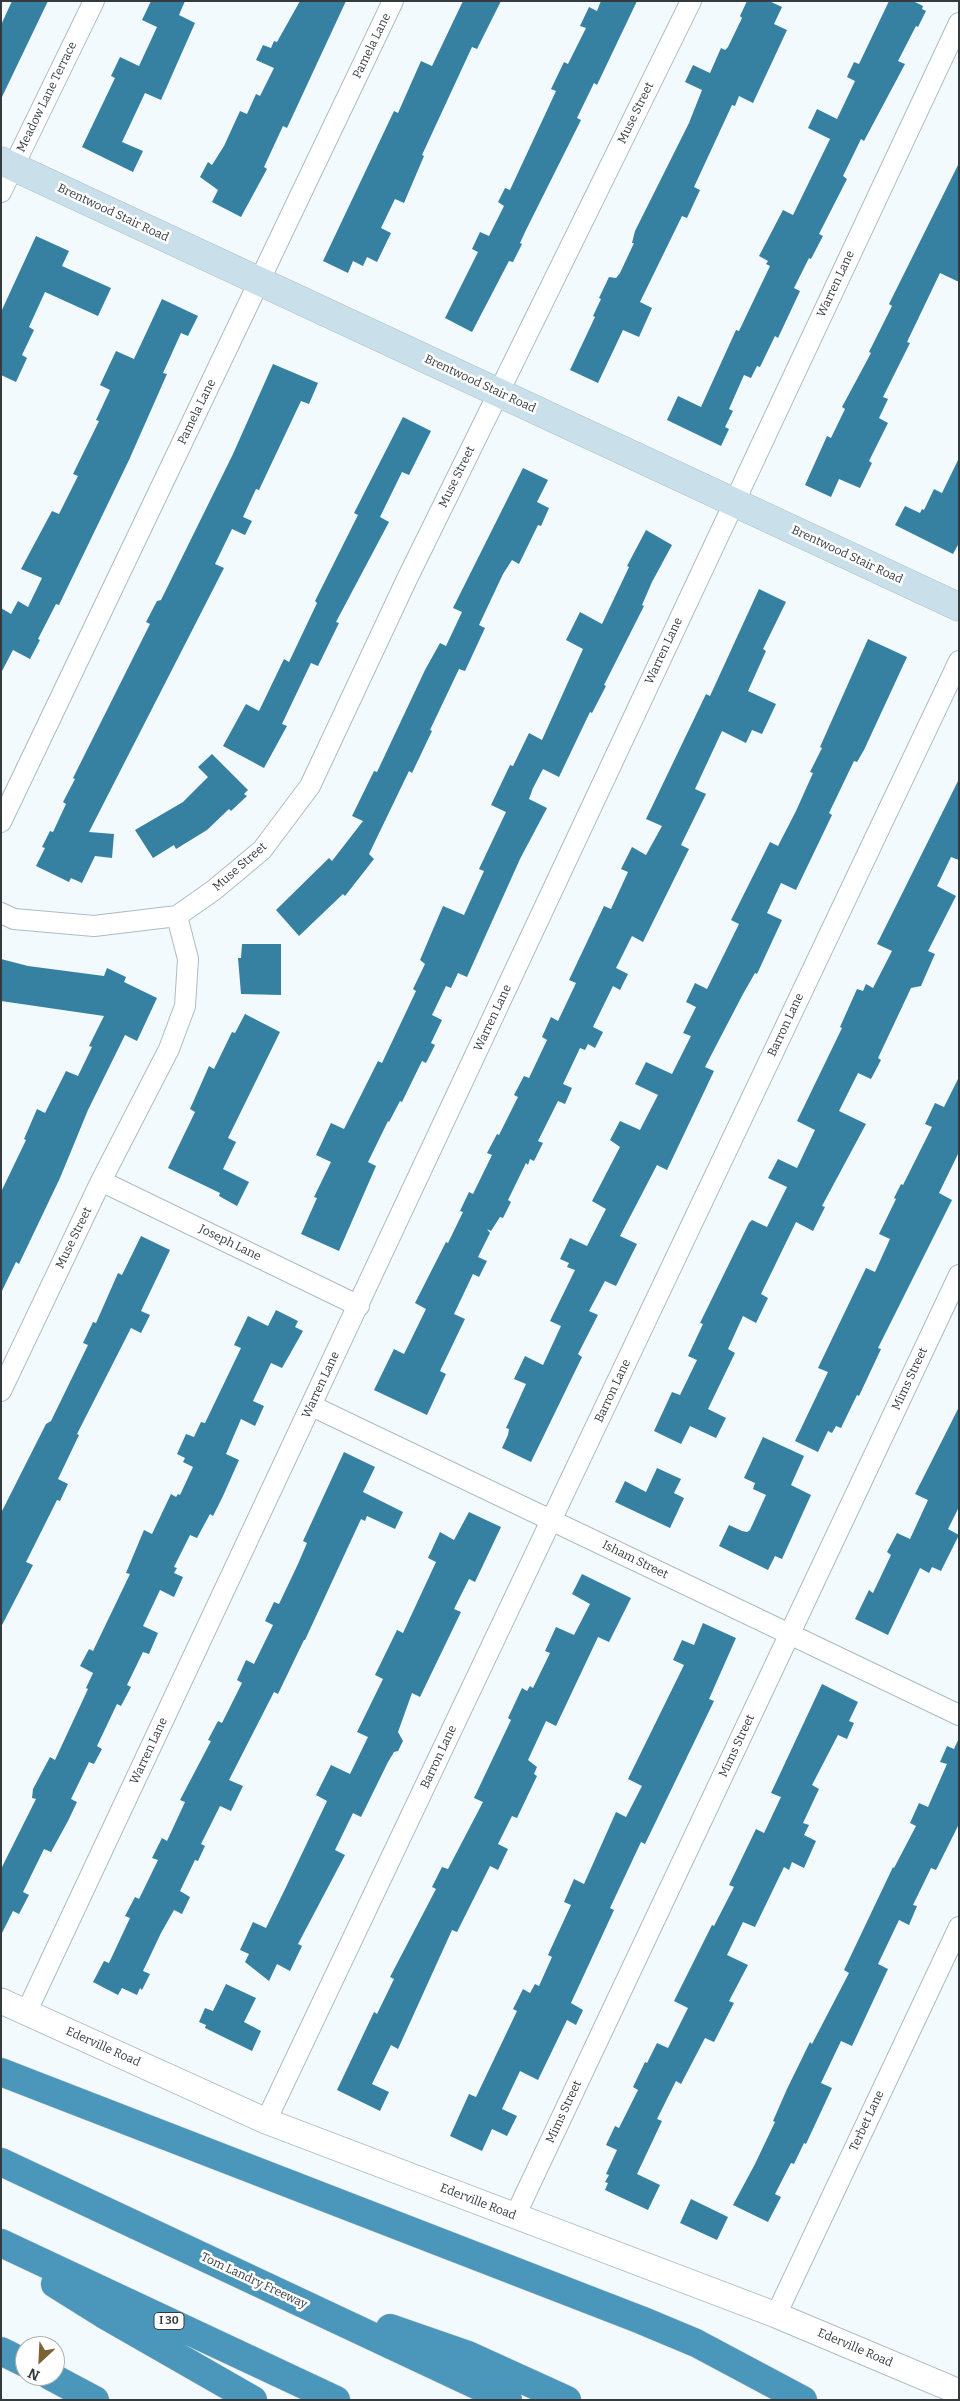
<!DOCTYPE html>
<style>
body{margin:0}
#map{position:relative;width:960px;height:2401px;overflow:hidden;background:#f3fafd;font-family:Bitter,serif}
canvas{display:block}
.frame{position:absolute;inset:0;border:2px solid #343b3f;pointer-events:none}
.north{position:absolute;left:15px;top:2336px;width:50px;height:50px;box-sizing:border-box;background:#fff;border:1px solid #aeb1b2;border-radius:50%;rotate:205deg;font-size:14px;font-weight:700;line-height:20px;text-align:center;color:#343b3f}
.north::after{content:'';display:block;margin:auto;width:18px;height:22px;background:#7c6234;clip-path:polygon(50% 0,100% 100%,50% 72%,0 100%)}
</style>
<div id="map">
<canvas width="960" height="2401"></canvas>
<div class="frame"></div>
<div class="north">N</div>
</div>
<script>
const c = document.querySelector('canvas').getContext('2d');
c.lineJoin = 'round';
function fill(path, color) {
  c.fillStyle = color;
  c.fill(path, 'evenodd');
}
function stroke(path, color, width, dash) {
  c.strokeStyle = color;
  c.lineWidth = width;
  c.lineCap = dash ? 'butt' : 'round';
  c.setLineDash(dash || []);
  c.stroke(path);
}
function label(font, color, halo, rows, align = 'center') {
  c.font = font + ' Bitter,serif';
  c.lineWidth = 5;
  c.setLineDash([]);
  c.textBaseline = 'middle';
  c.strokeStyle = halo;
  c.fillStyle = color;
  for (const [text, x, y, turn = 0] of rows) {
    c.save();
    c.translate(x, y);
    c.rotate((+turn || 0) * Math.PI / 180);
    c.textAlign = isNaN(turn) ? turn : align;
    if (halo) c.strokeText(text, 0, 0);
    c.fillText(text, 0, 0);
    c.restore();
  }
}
const building = new Path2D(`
 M12,1H48L1,99V25Z
 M151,1H185L179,15L195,23L161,100L145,93L122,142L143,151L133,172L82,147L115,78L111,76L120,57L139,66L157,27L142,20Z
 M300,1H346L287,128L283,126L264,167L267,169L241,217L212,202L218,190L200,177L208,162L212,165L224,146L240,111L247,114L256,94L260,96L274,68L256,60L263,45L271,48L274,41L277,42Z
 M463,1H501L477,49L472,47L422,155L424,156L404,203L395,199L381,228L391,233L377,262L367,257L363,266L353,261L348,273L323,261L394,111L398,113L421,61L432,66Z
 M601,1H637L597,85L594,83L577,118L581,120L526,230L520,243L522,244L513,262L509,261L472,332L445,318L478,252L472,249L480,232L489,236L504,206L498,202L505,188L510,190L556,91L551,89L564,62L568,64L586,28L580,26L589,7L597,11Z
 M747,1H769L782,7L774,24L787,30L753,103L739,96L735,106L732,105L694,187L700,190L687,218L682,216L640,302L652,308L639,337L623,330L598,383L570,370L595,317L593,316L601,299L599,298L609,277L616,278L620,273L634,243H632L635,231L689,123L702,90L685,82L693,65L710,73L721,48L725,50L728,47L742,18L740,16Z
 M889,1H913L923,6L922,9L926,11L918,27L916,26L898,61L905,64L864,141L861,139L843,176L847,179L819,234L823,236L811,259L809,258L794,288L800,291L778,338L775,336L760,367L757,366L751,378L744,375L729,409L733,411L725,427L729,429L721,446L667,420L678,396L701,407L736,330L739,331L770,266L766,264L768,261L759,256L783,210L793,215L830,139L808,128L817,109L837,119L855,81L847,77L854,62L859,64Z
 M959,163V282L940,273L907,342L910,343L883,397L888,399L879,418L888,423L869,461L872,463L860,488L839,479L831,497L805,485L827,436L831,438L845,409L842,407L871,353L869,352L892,306L889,304Z
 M36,236L69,251L62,266L111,288L98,316L45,292L29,327L34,330L22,355L27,358L16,382L1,375V312Z
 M162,299L198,316L188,336L181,333L163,373L167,374L129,460L59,605L56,604L38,639L40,640L30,659L13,650L1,673V608L11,614L18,601L28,607L42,578L21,569L52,511L59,514L78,476L73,474L99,421L96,420L110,390L100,385L116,351L134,359Z
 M273,364L318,383L309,404L301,401L259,490L256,489L243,517L252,521L245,535L232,529L215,564L224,568L89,832L114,834L112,858L95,856L82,883L71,878L69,882L36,866L45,848L42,847L50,831L53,832L66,804L63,802L75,779L73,778L150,624L146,622L157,601L161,600L233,454Z
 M403,417L431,431L409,475L402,472L380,517L389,522L336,622L339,623L318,666L311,663L282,724L287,726L264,768L223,746L246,704L259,711L284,659L289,662L317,603L315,601L358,515L354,513Z
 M959,458V543L953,554L895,525L905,506L920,513L922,509L924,510L934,489L942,493Z
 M523,468L548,480L537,502L549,508L541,526L538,525L519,564L512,560L503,574L479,625L485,628L465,671L459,669L430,730L432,731L412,773L409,771L369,854L374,859L345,896L343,894L299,936L276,910L329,858L332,861L363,821L352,816L374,771L377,772L425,670L440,643L446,646L462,612L453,608Z
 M646,530L672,545L652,582L642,605L644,606L604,685L606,686L592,713L590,712L559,777L543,769L533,788L529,799L547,808L520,859L467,977L458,973L451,988L446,986L432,1015L442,1020L431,1043L435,1045L426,1063L422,1061L402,1102L400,1101L389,1122L388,1121L368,1162L376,1166L339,1251L301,1234L317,1198L314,1197L331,1162L316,1155L331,1123L344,1129L378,1061L382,1063L416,991L413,989L425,964L420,960L443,906L464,915L484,871L479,869L506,812L491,805L510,765L513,766L529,733L542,740L583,649L566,640L580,612L602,624L629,567L627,566Z
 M759,589L786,602L763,649L766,651L748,691L776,704L762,734L752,730L746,743L722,731L695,789L706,794L681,845L689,849L643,942L632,936L616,968L628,974L620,990L613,986L593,1027L603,1032L595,1048L588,1044L585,1050L580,1048L563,1084L572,1088L565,1104L558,1101L538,1141L543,1143L534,1161L530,1159L528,1165L526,1163L508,1200L511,1202L503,1218L500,1217L491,1231L487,1229L490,1233L478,1257L487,1261L479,1277L473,1274L454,1314L465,1319L440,1371L446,1374L427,1415L374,1390L394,1349L404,1354L426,1309L415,1303L446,1242L448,1243L463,1212L460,1211L469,1192L473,1194L492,1155L487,1153L497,1134L499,1135L518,1097L514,1095L524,1076L529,1078L547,1040L542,1037L551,1017L558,1021L576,983L569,980L604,906L611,909L628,872L621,869L632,847L646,855L662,826L646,819L706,694L710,696Z
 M868,639L907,657L864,750L857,762L854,761L829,813L832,815L796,890L781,883L767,913L782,920L757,974L755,973L743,994L705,1067L714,1071L667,1170L657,1165L620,1236L637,1244L616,1286L605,1281L589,1311L598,1315L578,1354L582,1357L531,1462L502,1448L508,1435L509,1429L506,1428L526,1384L514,1379L525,1356L543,1365L561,1326L550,1321L575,1270L567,1267L569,1263L560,1259L570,1238L587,1246L606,1209L592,1201L620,1147L610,1140L620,1121L640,1130L658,1095L635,1084L646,1062L672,1074L691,1036L683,1033L696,1007L686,1002L695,983L707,989L739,924L731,920L770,842L778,846L796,811L813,773L810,772L822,748L820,747Z
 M212,754L248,790L244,794L247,796L231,811L229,809L207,830L176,849L174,845L153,858L135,830L183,802L208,777L198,767Z
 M959,779V860L951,857L937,886L956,896L928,951L935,954L921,986L911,988L878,1058L881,1060L871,1079L858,1073L839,1111L866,1124L822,1206L825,1207L813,1231L796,1222L761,1294L768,1298L756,1323L743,1316L728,1349L735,1353L708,1409L726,1418L716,1438L690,1426L681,1444L654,1431L672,1392L680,1395L697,1360L688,1356L703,1324L700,1323L749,1223L752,1220L767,1227L787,1187L768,1178L778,1159L797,1168L815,1130L797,1121L842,1028L840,1027L857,989L863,991L866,984L873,988L892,951L877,944Z
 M242,944H281V995L241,994L238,958H241Z
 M1,959L28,966L104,976L107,968L126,977L124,982L157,998L137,1041L125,1035L88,1110L60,1178L19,1264L16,1262L1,1293V1192L26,1140L24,1139L37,1109L45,1113L66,1071L78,1076L92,1047L89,1046L104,1016L1,1001Z
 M245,1014L280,1032L228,1138L236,1142L223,1169L249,1182L237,1206L219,1196L220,1193L168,1168L195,1112L190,1109L209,1066L214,1069L232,1032L235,1033Z
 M959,1077V1152L939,1193L952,1200L878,1348L881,1349L859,1396L857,1395L841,1428L836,1426L832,1433L828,1431L818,1452L795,1441L828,1372L818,1368L866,1268L875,1272L890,1239L879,1234L896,1199L894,1198L901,1184L903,1185L932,1127L925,1124L935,1103L944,1107Z
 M141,1236L170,1250L141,1311L150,1315L141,1333L131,1328L77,1434L79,1435L58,1479L68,1484L60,1501L57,1500L26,1562L33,1565L1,1627V1513L46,1424L51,1421L88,1345L83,1343L93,1322L96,1323L118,1273L122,1275Z
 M276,1310L298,1321L295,1327L303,1331L282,1368L271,1363L253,1401L264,1406L255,1426L241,1419L226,1454L239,1460L223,1496L213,1516L210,1514L197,1538L190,1535L174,1567L177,1568L174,1573L183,1577L174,1597L160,1590L143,1626L158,1633L149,1654L143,1652L127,1685L131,1687L121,1706L117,1704L97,1746L102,1749L94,1764L89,1762L71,1799L77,1802L68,1821L51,1852L44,1849L23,1892L29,1895L19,1914L13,1911L1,1935V1869L36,1799L32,1798L33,1789L50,1757L55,1760L88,1689L86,1688L93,1673L80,1666L89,1649L93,1651L130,1574L126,1573L144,1530L152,1534L171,1494L176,1497L178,1494L180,1495L193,1467L183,1462L185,1458L177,1454L186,1434L194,1437L201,1422L205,1423L241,1348L234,1345L248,1316L268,1326Z
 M959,1407V1507L948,1529L959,1535L941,1571L932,1567L929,1573L920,1568L888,1635L855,1619L869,1590L873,1593L891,1555L887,1552L897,1533L910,1539L928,1500L915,1494Z
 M763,1437L804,1456L791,1485L811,1495L782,1559L775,1556L768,1570L719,1546L729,1525L742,1531L747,1532L750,1530L766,1495L753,1489L755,1483L744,1478Z
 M344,1452L375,1467L363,1492L403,1512L395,1529L367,1516L365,1521L361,1519L305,1640H304L278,1694L274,1692L229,1780L243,1786L231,1811L220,1806L201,1844L205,1846L198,1861L195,1860L180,1891L190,1897L182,1914L174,1910L161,1933L143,1971L150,1974L142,1990L140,1988L137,1995L122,1988L118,1995L93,1982L104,1961L109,1963L130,1918L125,1916L135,1897L139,1899L158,1860L152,1858L162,1838L167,1841L185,1802L180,1800L211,1741L208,1740L218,1721L222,1723L242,1683L237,1680L246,1660L254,1664L273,1625L265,1621L274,1602L279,1604L298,1564L307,1543L303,1541Z
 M657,1468L681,1479L674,1493L684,1498L670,1528L615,1502L625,1481L646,1492Z
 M469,1512L501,1527L475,1582L469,1579L454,1609L461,1612L420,1697L412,1693L398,1732L403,1741L398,1751L394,1752L388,1762L361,1817L353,1813L335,1850L345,1855L298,1944L302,1946L290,1971L277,1964L269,1981L245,1962L249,1954L240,1950L253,1922L266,1928L287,1885L327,1801L316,1795L331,1765L350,1774L368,1737L357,1732L383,1679L375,1675L397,1630L403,1633L436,1562L428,1558L440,1532L454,1540Z
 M582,1574L631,1598L609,1642L598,1637L556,1726L546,1721L528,1760L537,1767L534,1774L537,1776L517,1818L512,1816L498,1844L508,1849L498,1870L490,1866L457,1932L452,1930L398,2049L391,2045L372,2084L389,2092L380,2111L337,2090L374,2012L377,2014L394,1979L390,1977L436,1889L432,1887L442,1867L448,1869L483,1802L474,1798L511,1720L508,1718L522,1688L527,1691L530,1686L533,1688L550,1653L545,1651L556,1627L574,1635L590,1604L572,1594Z
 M703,1623L736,1638L709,1699L714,1701L645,1844L641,1842L610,1908L614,1910L571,2003L583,2010L576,2025L567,2020L538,2080L520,2071L502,2109L517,2116L507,2136L492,2129L482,2151L450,2136L469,2094L476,2097L517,2011L513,2009L523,1989L530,1993L535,1984L539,1986L552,1957L548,1955L571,1905L564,1902L574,1879L584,1884L616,1812L626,1817L642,1786L628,1779L684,1665L673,1660L682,1640L694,1645Z
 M822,1684L858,1702L849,1721L854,1723L847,1739L838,1735L812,1785L819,1789L803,1823L809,1825L804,1835L816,1841L804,1868L792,1862L789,1870L784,1867L755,1927L743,1922L727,1955L748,1965L729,2001L734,2003L714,2042L705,2038L681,2084L676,2081L657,2119L662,2121L637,2174L660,2185L648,2210L605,2190L608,2183L605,2182L609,2175L606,2174L617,2150L606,2145L615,2126L619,2128L638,2090L633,2087L645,2062L647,2063L657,2043L668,2048L688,2008L674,2001L712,1925L714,1926L734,1887L729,1885L756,1829L764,1833L781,1797L771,1793Z
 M959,1738V1824L936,1870L931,1868L913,1905L917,1906L909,1925L899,1920L878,1964L888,1969L852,2046L841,2041L821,2083L832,2088L806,2144L804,2143L794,2164L791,2163L775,2194L781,2197L768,2222L733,2205L755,2164L775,2122L773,2121L787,2089L810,2042L812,2044L849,1973L844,1970L893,1867L894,1868L916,1826L910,1823L919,1803L928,1807L947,1764L940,1762L947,1746L954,1749Z
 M226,1984L256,1998L244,2022L261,2031L252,2051L205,2028L206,2025L199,2022L205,2008L213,2011Z
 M691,2199L728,2217L717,2240L680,2223Z`);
const minor = new Path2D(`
 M1,192L94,1
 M1,822L393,1
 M1,913L14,919L94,926L177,916L214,890L262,850L310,786L406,581L691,1
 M101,1181L359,1306
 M1,1391L101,1181L169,1049L185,1006L188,959L177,916
 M312,1406L959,1715
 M26,2013L959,23
 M266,2121L959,661
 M515,2216L959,1275
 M776,2315L959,1927`);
const tertiary = new Path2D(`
 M1,2001L266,2121L776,2315L959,2392`);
const secondary = new Path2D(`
 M1,161L959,607`);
const motorway = new Path2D(`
 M1,2072L641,2320L696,2343L803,2400
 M1,2162L508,2400
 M1,2243L336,2400
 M55,2284L103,2314L253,2400
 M390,2328L468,2355L567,2400
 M1,2351L25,2363
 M50,2376L95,2400`);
const shields = [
 [169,2321,30]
];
const shieldNames = [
 ["I 30",169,2321]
];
const streetNames = [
 ["Pamela Lane",372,46,-64],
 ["Meadow Lane Terrace",47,97,-64],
 ["Muse Street",636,113,-64],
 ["Brentwood Stair Road",113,213,25],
 ["Warren Lane",836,284,-65],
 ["Brentwood Stair Road",480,384,25],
 ["Pamela Lane",197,412,-64],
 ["Muse Street",457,477,-64],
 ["Brentwood Stair Road",847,555,25],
 ["Warren Lane",664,651,-65],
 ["Muse Street",240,867,-41],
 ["Warren Lane",493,1018,-65],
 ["Barron Lane",786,1025,-65],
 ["Muse Street",74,1238,-64],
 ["Joseph Lane",230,1243,26],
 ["Mims Street",910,1379,-65],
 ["Warren Lane",321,1385,-65],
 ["Barron Lane",613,1391,-65],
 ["Isham Street",635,1560,26],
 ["Mims Street",737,1746,-65],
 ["Warren Lane",149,1751,-65],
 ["Barron Lane",439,1757,-65],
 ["Ederville Road",103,2047,24],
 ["Mims Street",564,2112,-65],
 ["Terbet Lane",867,2121,-65],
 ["Ederville Road",478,2202,21],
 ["Tom Landry Freeway",254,2281,25],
 ["Ederville Road",855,2348,23]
];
fill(building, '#3681a2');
stroke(minor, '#abbcc5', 22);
stroke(tertiary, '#abbcc5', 27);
stroke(secondary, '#abbcc5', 29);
stroke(motorway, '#d2d4d5', 29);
stroke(minor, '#fff', 20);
stroke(tertiary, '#fff', 25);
stroke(secondary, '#c9e0eb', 28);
stroke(motorway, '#4b97bb', 28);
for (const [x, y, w] of shields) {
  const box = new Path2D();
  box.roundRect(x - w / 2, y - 8.5, w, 17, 4);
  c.fillStyle = '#fff';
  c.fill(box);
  stroke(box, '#343b3f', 1);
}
label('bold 11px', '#343b3f', null, shieldNames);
label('12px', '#343b3f', '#fff', streetNames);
</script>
